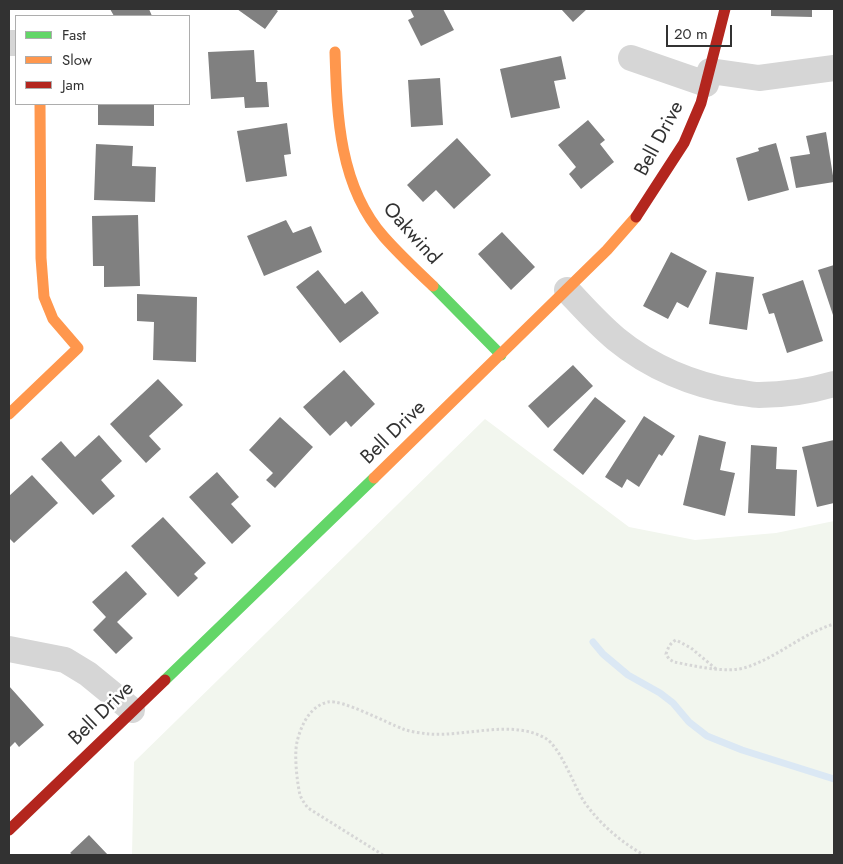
<!DOCTYPE html>
<style>
body{margin:0}
#map{position:relative;width:843px;height:864px;overflow:hidden;background:#fff;font-family:Jost,sans-serif}
canvas{display:block}
.frame{position:absolute;inset:0;border:10px solid #323232;pointer-events:none}
.legend{position:absolute;left:15px;top:15px;width:175px;height:90px;box-sizing:border-box;background:#fff;border:1px solid #adadad;margin:0;padding:6px 9px;list-style:none;font-size:15px;color:#323232}
.legend li{display:flex;align-items:center;gap:10px;height:25px}
.legend b{width:25px;border:1px solid #adadad}
.scale{position:absolute;left:666px;top:25px;width:66px;height:22px;box-sizing:border-box;border:2px solid #323232;border-top:0;padding-left:6px;font-size:15px;line-height:18px;white-space:nowrap;color:#323232;-webkit-text-stroke:4px #fff;paint-order:stroke}
</style>
<div id="map">
<canvas width="843" height="864"></canvas>
<div class="frame"></div>
<ul class="legend">
<li><b style="height:6px;background:#63d668"></b>Fast</li>
<li><b style="height:6px;background:#ff974d"></b>Slow</li>
<li><b style="height:6px;background:#b3261e"></b>Jam</li>
</ul>
<div class="scale">20 m</div>
</div>
<script>
const c = document.querySelector('canvas').getContext('2d');
c.lineJoin = 'round';
function fill(path, color) {
  c.fillStyle = color;
  c.fill(path, 'evenodd');
}
function stroke(path, color, width, dash) {
  c.strokeStyle = color;
  c.lineWidth = width;
  c.lineCap = dash ? 'butt' : 'round';
  c.setLineDash(dash || []);
  c.stroke(path);
}
function label(font, color, halo, rows, align = 'center') {
  c.font = font + ' Jost,sans-serif';
  c.lineWidth = 5;
  c.setLineDash([]);
  c.textBaseline = 'middle';
  c.strokeStyle = halo;
  c.fillStyle = color;
  for (const [text, x, y, turn = 0] of rows) {
    c.save();
    c.translate(x, y);
    c.rotate((+turn || 0) * Math.PI / 180);
    c.textAlign = isNaN(turn) ? turn : align;
    if (halo) c.strokeText(text, 0, 0);
    c.fillText(text, 0, 0);
    c.restore();
  }
}
const green = new Path2D(`
 M485,419L629,527L695,540L776,533L834,521V855H132L134,762Z`);
const stream = new Path2D(`
 M593,642L603,654L628,675L660,693L673,703L689,722L707,736L742,750L834,779`);
const building = new Path2D(`
 M110,9H149L152,16H114Z
 M237,9H275L278,11L265,29Z
 M410,9H443L454,30L421,46L408,20L414,17Z
 M561,9H587L573,22Z
 M771,9H812V17L771,16Z
 M254,50L256,82H267L269,107L245,108L244,97L211,99L208,52Z
 M561,56L566,79L554,81L560,108L511,118L500,69Z
 M440,78L443,125L411,127L408,80Z
 M98,104H154V126L98,125Z
 M588,120L605,140L600,144L614,162L581,189L569,174L576,167L558,145Z
 M287,123L291,154L284,155L287,176L246,182L237,131Z
 M826,132L834,182L796,188L790,157L810,154L806,136Z
 M457,138L491,175L454,209L436,190L423,202L407,185Z
 M776,143L789,190L748,201L736,158L759,151L758,148Z
 M96,144L133,146L132,166L156,167L155,202L94,200Z
 M138,215L140,286L104,287V266H93L92,216Z
 M286,220L293,233L311,226L322,252L264,276L247,236Z
 M502,232L535,267L511,290L478,254Z
 M671,252L707,271L688,308L677,302L668,319L643,306Z
 M834,265V318L818,270Z
 M318,270L345,304L362,291L379,313L340,343L296,287Z
 M716,272L754,277L747,330L709,324Z
 M803,280L823,341L787,353L774,313L769,314L762,294Z
 M137,294L197,297L196,362L153,360L154,322L137,321Z
 M573,365L593,386L548,428L528,406Z
 M344,370L375,404L351,427L346,421L330,436L303,407Z
 M158,379L183,405L149,436L161,449L146,463L110,424Z
 M595,397L626,421L583,475L553,450Z
 M644,416L675,436L662,456L659,454L639,487L627,479L622,488L605,477Z
 M280,417L313,447L275,488L266,480L273,473L249,450Z
 M99,435L122,461L101,480L115,496L93,515L41,459L61,441L75,457Z
 M699,435L726,442L720,470L735,473L725,516L683,505Z
 M834,440V503L817,507L802,447Z
 M751,445L777,447L776,469L797,470L795,516L748,513Z
 M217,472L239,497L231,504L251,526L232,544L189,497Z
 M32,475L58,503L14,543L9,538V496Z
 M163,517L206,563L194,574L198,578L178,597L131,546Z
 M126,571L147,594L117,622L133,638L116,654L93,630L106,617L92,602Z
 M9,686L44,725L19,747L15,742L9,748Z
 M89,835L108,855H73L70,853Z`);
const path = new Path2D(`
 M716,669L691,648L676,640C670,643 668,648 666,654L669,659L674,662C695,666 727,674 747,667C778,657 803,633 834,624
 M383,855L308,808C305,804 302,800 300,795C297,782 294,755 297,742C301,725 310,706 328,702C342,699 387,723 403,729C411,732 421,733 429,734C466,737 511,719 545,738C561,747 574,787 585,803C601,825 621,842 644,855`);
const street = new Path2D(`
 M9,43H16
 M631,58L706,84
 M710,71L759,78L834,68
 M567,290C583,307 598,324 616,339C650,367 693,385 736,392C744,393 752,395 759,395C785,395 810,391 834,384
 M9,649L65,660L88,674L132,710`);
const fast = new Path2D(`
 M433,286L501,355
 M165,680L374,478`);
const slow = new Path2D(`
 M335,52C337,116 339,186 384,237C399,254 416,270 433,286
 M9,414L78,348L53,319L44,297L41,258L40,104
 M374,478L607,250L636,217`);
const jam = new Path2D(`
 M636,217L684,143L701,103L725,9
 M9,830L165,680`);
const streetNames = [
 ["Bell Drive",660,139,-62],
 ["Oakwind",411,234,48],
 ["Bell Drive",394,433,-44],
 ["Bell Drive",102,714,-44]
];
fill(green, '#f2f6ee');
stroke(stream, '#dbe8f4', 7);
fill(building, '#808080');
stroke(path, '#d6d6d6', 3, [2.5, 2.5]);
stroke(street, '#d6d6d6', 26);
stroke(fast, '#63d668', 11);
stroke(slow, '#ff974d', 11);
stroke(jam, '#b3261e', 11);
label('20px', '#323232', '#fff', streetNames);
</script>
